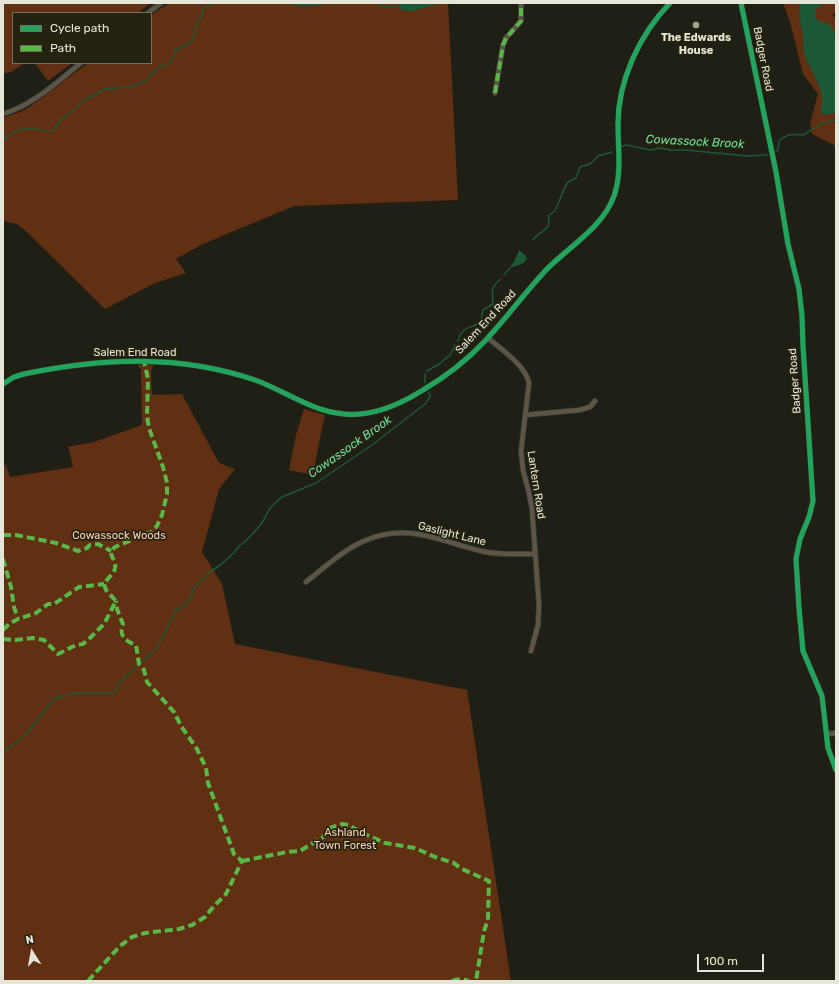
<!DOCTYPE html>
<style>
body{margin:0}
#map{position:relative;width:839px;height:984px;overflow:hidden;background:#201f15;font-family:Rubik,sans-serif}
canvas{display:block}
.frame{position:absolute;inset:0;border:4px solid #e6e5d9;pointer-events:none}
.legend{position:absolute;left:12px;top:12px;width:140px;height:52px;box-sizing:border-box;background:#252310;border:1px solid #727160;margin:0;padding:5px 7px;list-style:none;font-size:12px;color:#e6e5d9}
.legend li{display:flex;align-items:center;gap:8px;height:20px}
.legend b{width:20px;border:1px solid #727160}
.north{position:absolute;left:12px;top:932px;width:40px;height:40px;-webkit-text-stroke:3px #252310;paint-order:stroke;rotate:349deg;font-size:11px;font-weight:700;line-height:16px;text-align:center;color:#e6e5d9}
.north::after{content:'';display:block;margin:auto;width:14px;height:18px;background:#e6e5d9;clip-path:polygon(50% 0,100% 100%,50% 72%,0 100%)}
.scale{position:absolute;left:697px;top:954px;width:67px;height:18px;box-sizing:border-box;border:2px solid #e6e5d9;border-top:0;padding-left:5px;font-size:12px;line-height:14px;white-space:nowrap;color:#e6e5d9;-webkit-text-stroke:3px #252310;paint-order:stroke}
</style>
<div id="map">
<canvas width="839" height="984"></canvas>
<div class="frame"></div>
<ul class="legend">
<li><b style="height:5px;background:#20a55d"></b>Cycle path</li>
<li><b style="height:5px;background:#58b947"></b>Path</li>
</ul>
<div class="north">N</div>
<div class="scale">100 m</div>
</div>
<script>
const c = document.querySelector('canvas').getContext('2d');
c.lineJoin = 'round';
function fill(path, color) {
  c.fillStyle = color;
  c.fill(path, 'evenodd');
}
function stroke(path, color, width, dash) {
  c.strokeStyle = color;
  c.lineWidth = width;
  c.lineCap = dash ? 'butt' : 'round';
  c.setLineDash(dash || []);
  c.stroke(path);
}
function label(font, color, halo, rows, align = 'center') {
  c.font = font + ' Rubik,sans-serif';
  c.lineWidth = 3.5;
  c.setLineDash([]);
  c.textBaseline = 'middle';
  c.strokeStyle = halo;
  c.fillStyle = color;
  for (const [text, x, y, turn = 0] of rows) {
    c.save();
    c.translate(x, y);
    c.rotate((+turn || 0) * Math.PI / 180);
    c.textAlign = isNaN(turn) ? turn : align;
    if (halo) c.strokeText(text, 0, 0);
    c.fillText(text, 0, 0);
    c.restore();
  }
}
const green = new Path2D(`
 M3,3H151L138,13H13V63H25L11,72L3,74Z
 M169,3H448L458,200L294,206L203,244L176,259L186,273L155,283L105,309L27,232L17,224L3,221V118L20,112L31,106L88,63H151V15Z
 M783,3H836V13L832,14L836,19V146L812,134L810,124L818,94L803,74L790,22Z
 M35,63H72L48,81Z
 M137,365H154L151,370L152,395L182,394L219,463L235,469L219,489L202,552L222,584L235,644L467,690L511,981H3V465H6L10,477L73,467L69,449L67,447L94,442L142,425L141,370Z
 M304,409L325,415L321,433L313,475L289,470L296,435Z`);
const water = new Path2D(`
 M288,3H330C317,6 300,8 288,3Z
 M401,3H439C435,6 431,5 426,7C418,10 405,14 398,7Z
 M800,3H825L817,8C810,24 824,20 830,25C833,28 834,33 836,37V113L823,115L820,110C829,92 808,70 804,52C803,47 804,42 803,37C803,31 800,25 800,19C799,13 800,8 800,3Z
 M519,250L525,255L527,259L522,264L509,268L514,262Z`);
const stream = new Path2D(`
 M377,3L384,6L398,7
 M3,141C14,127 27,128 42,130C46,130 48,132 52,131L62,119L85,100L106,89H114L119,87H129L143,82L148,79L152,73L156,71L160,66H166L171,61L176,50L189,43L193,40L196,28L202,15L203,8L210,4L218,3
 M622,146L627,145L650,150L661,148L671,150H685L747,156L767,155
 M776,151L778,150L779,141C788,133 793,134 803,135C814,129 823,121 836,120
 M533,240C536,234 549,230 549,223C549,221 549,218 548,216L555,211L565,187L568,182L576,178L580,167L590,164L598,156L612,152
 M504,275L510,268
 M458,341C462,323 475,330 481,320C482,317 482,313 483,310L493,304C492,290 490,288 501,279
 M427,371L439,364L450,355L455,345
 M425,374V383
 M3,753L27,733L55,698L75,693H113L126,676L157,648L176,610L186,605L190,597L192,596V590L211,571L219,566L235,552L239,546L247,540L262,523L270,508L277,501L282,497L316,483L372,445L425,404L430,397L429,392`);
const minor = new Path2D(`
 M741,3L776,172L788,244L799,289L802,316L803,346L813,501L809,517L800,539L796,559L799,608L803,651L822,696L828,748L836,770
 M148,13L161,3
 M495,93L503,45L506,38L521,21V3
 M3,114C33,105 57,82 81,63
 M488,338C501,349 526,366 529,383L521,451L523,470L529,493L532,509L539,605L538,625L531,651
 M3,384L14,377L24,374C101,358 178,354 255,380C291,393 319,418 360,414C383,412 404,402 423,390C445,377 465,362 483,343C506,319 525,292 548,268C570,246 603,227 614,196C622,174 618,147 618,124C618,80 640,34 670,3
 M525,415L580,410L590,407L595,401
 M306,582C324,568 343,550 364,541C411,521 442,543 486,552C502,555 519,554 535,554
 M827,734L836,733`);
const quiet = new Path2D(`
 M495,93L503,45L506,38L521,21V3
 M3,535H16L56,543L78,551L87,548L90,545L98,544L111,551
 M3,559L11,587L14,607L18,619
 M3,630L9,624L18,619L36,613L48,604H54L79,587L104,584
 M3,639L15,640L33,638L44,640L58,654L76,645L83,644L91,637L104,624L116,601L106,590L104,584C108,577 117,572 115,564C114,559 111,557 111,551L115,547L151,532L157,526L162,515L167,494V483L163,467L149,428L147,416L148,379L144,361
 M242,861L287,852L300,851L323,837L330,828L342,824L349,825L358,831L385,843L415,848L435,857L454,863L460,868L489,881L488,920L484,931L476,981
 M88,981L120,946L132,937L145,933L179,929L192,925L205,917L214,906L226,894L242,861L234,854L208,783L206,768L197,749L181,726L174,712L147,682L144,670L139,664L136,645C126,642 118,635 123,624L117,609L116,601
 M452,981C457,979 463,978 468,981`);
const cycleway = new Path2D(`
 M741,3L776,172L788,244L799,289L802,316L803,346L813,501L809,517L800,539L796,559L799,608L803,651L822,696L828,748L836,770
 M3,384L14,377L24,374C101,358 178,354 255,380C291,393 319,418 360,414C383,412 404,402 423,390C445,377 465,362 483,343C506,319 525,292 548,268C570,246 603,227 614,196C622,174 618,147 618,124C618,80 640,34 670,3`);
const markers = [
 [696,25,4,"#a1a094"]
];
const poiNames = [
 ["The Edwards",696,38],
 ["House",696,51]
];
const streetNames = [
 ["Badger Road",763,59,79],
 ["Salem End Road",486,322,-47],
 ["Salem End Road",135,353],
 ["Badger Road",795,381,-94],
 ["Lantern Road",536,485,81],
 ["Gaslight Lane",452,534,14]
];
const parkNames = [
 ["Cowassock Woods",119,536],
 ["Ashland",345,833],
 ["Town Forest",345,846]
];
const waterNames = [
 ["Cowassock Brook",695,142,3],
 ["Cowassock Brook",350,447,-35]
];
fill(green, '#612f12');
fill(water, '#1b5938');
stroke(stream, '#1b5938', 1.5);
stroke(minor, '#3b3a31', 6);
stroke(minor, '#5b554a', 4.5);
stroke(quiet, '#58b947', 4, [8, 4]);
stroke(cycleway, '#20a55d', 5);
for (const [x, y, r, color] of markers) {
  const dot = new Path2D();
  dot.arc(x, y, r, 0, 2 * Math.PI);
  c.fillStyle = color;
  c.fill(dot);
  stroke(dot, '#252310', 1.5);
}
label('bold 11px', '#e6e5d9', '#252310', poiNames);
label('11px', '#e6e5d9', '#252310', streetNames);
label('11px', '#fcd0bb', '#252310', parkNames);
label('italic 12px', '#6be19f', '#252310', waterNames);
</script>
